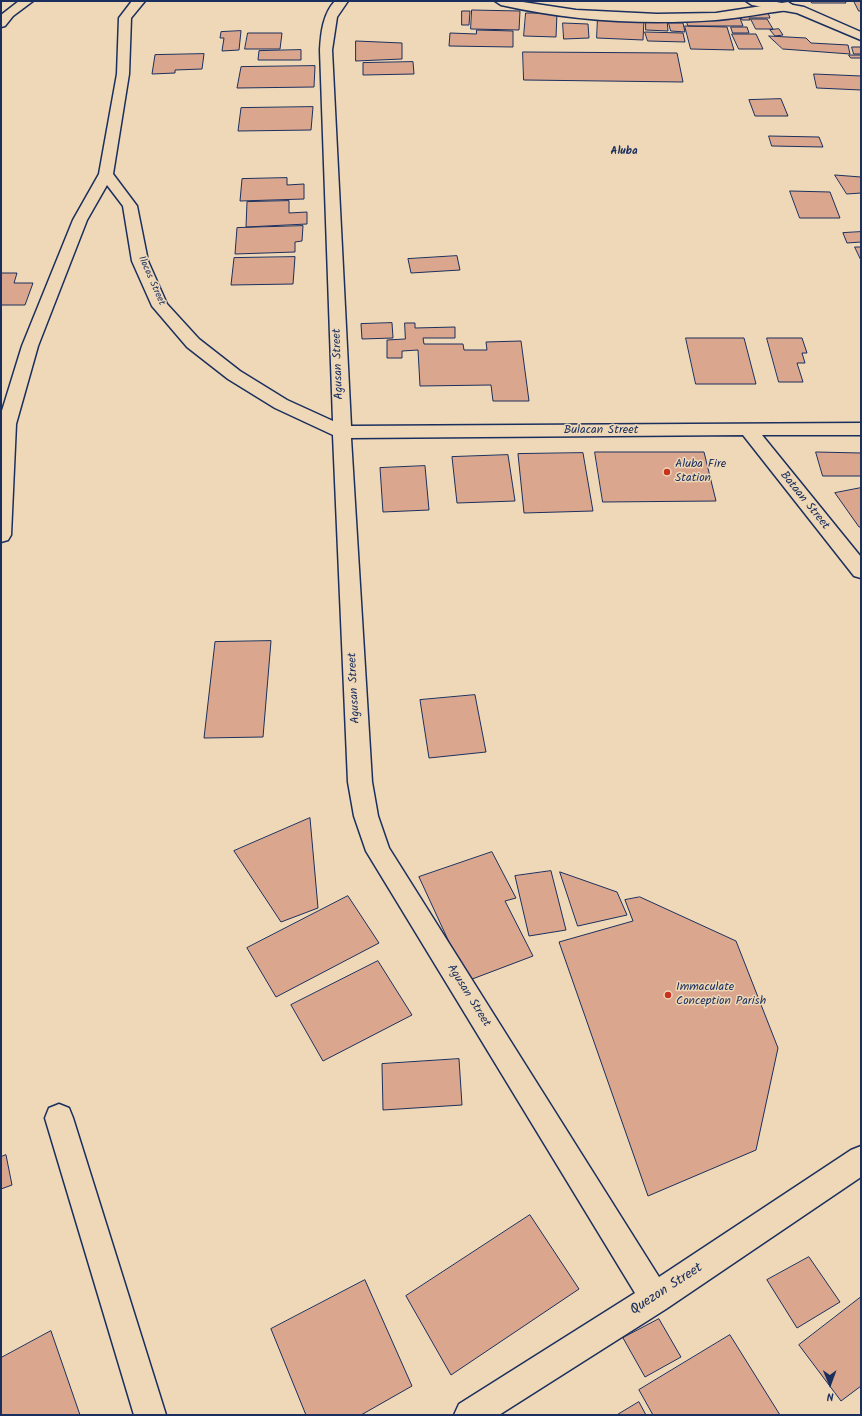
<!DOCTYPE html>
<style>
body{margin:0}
#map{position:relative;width:862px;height:1416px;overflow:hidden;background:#eed8b7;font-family:Kalam,sans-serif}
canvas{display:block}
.frame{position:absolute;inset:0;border:2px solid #1b2f5e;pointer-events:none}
.north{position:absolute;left:810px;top:1364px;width:40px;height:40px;-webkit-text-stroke:3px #eed8b7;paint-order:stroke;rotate:179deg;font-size:11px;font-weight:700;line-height:16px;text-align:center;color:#1b2f5e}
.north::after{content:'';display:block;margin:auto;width:14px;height:18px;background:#1b2f5e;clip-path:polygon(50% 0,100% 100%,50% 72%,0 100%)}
</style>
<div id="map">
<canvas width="862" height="1416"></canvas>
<div class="frame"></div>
<div class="north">N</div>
</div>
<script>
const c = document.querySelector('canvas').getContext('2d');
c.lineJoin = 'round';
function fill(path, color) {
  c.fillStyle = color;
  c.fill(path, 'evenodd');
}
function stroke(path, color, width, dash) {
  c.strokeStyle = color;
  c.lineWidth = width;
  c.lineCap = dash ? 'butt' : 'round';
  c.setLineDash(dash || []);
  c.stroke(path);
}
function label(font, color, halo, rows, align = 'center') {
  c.font = font + ' Kalam,sans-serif';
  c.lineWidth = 3;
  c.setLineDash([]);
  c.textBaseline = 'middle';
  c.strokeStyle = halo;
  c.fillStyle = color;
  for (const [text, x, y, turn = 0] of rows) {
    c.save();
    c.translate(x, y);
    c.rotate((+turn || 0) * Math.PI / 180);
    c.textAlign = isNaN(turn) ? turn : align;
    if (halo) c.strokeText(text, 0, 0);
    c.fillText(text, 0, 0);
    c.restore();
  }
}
const building = new Path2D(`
 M811,1H845L846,3H812Z
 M854,1H861V11H859Z
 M472,10L520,11L519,30L471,29Z
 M767,10L770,18H749L750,20H742L741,18H728Z
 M462,11H470L469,25H462Z
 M526,13H557L556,37L524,36Z
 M598,16L644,19L643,40L597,38Z
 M646,18L667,19L668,31L646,30Z
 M740,18L743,26H688L685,19Z
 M751,19H767L773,29H756Z
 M563,23L588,24L589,38L564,39Z
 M669,23H683L685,32L671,31Z
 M685,26L727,27L734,50L691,49Z
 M731,27H747L749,33H733Z
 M779,29L783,35L775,36L770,30Z
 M477,30L513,31V47L449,46L450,33L476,34Z
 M241,31L239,50L222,51L224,38H220L221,32Z
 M645,32L683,33L685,42L648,41Z
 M248,33H282L280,49H245Z
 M732,34H756L763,49H739Z
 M769,36L806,38L811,43L848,45L850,54L783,49Z
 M356,41L402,43V59L356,61Z
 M852,47H861V54H854Z
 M301,50V60H258L259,51Z
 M523,52L677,53L683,82L524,80Z
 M204,54L202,69L175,70V73L152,74L155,55Z
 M849,55H861V58H851Z
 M413,62L414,74L363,75V63Z
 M315,66L314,87L237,88L241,67Z
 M814,74L861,76V90L817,88Z
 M781,99L788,116H755L749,100Z
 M313,107L311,130L238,131L241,108Z
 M769,136L819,137L823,147L772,146Z
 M835,175L861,177V193L847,194Z
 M287,178V185L304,184V199L240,201L242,179Z
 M790,191L830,192L840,218H800Z
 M289,201V213L307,212V224L246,227L247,202Z
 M303,226L302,241L295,242V252L235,254L237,228Z
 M861,232V242L847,243L843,233Z
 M855,247H861V260Z
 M457,256L460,270L411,273L408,259Z
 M295,257L293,284L231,285L234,258Z
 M1,273H17L14,283H33L25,305H1Z
 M392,323L393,338L362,339L361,324Z
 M405,323H415V328L455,327V338H423L424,344H463L464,350H487L486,342L521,341L529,401H493L491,385L420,386L418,350L402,351V358H387V340L405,339Z
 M686,338H744L756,384H696Z
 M767,338H802L807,353H802L805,363H797L803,382H779Z
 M595,452H704L716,501L603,502Z
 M816,452L861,453V476H823Z
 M583,453L593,511L524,513L518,454Z
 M508,455L515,501L457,503L452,457Z
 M425,466L429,510L383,512L380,468Z
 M861,488V527H859L835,493Z
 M271,641L263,737L204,738L215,642Z
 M475,695L486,752L429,758L420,700Z
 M310,818L318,908L281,922L234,851Z
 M492,852L516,898L505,901L533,956L467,981L419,877Z
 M551,871L566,930L529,936L515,876Z
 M560,872L617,892L627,915L578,926Z
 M348,896L379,943L276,997L247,948Z
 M640,897L736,941L778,1048L756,1150L648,1196L559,942L633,921L625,900Z
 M378,961L412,1015L323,1061L291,1005Z
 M459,1059L462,1105L383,1110L382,1064Z
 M6,1155L12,1185L1,1189V1157Z
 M530,1215L579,1289L451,1375L406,1296Z
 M809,1257L840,1302L797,1328L767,1280Z
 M365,1280L412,1386L361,1415H306L271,1329Z
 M861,1297V1386L841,1401L799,1345Z
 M659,1319L681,1357L645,1377L623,1338Z
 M51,1331L80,1415H1V1358Z
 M730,1335L780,1415H653L639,1390Z
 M639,1402L646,1415H617Z`);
const street = new Path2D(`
 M19,1H33L13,16L5,26L1,27V15Z
 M132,1H145L131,18L129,74L113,174L137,206L148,261L167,304L199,339L240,371L287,400L333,421L320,50C321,32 323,14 335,1H348L337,17L332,50L351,426L861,423V435H762L861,557V578L854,576L743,435L351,438L372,782L378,816L389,848L659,1277L851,1150L861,1146V1177L666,1309L499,1415H454L459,1404L635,1293L366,851L354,816L348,782L333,435L275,408L228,379L187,347L152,306L132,261L123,206L107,185L87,220L38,346L16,424L11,535L8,540L1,542V414L22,346L73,220L99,174L117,74L119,18Z
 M495,1H516L576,10L657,14L716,13L788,2L794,6L788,10C764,13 740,18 716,20C644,25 571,21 501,5Z
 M59,1104L69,1108L73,1118L166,1415H134L45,1118L49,1108Z`);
const secondary = new Path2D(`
 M746,1H771L804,7L861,32V40L797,13L752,5Z`);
const markers = [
 [667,472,4,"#c8321e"],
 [668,995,4,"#c8321e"]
];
const farStreetnames = [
 ["Ilocos Street",151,281,66]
];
const farNeighbourhoodnames = [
 ["Aluba",624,152]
];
const streetNames = [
 ["Agusan Street",339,364,-92],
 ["Bulacan Street",601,431],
 ["Bataan Street",804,501,51],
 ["Agusan Street",355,688,-93],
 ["Agusan Street",468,996,58]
];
const poiNames = [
 ["Aluba Fire",675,465],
 ["Station",675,479],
 ["Immaculate",676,988],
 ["Conception Parish",676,1002]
];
const nearStreetnames = [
 ["Quezon Street",667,1290,-33]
];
fill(building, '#daa78e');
stroke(building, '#1b2f5e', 1);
stroke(street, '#1b2f5e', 3);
stroke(secondary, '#1b2f5e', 3);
fill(street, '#eed8b7');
fill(secondary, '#eed8b7');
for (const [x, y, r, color] of markers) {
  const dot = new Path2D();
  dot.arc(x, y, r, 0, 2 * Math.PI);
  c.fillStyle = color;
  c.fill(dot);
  stroke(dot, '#eed8b7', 1.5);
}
label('10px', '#1b2f5e', '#eed8b7', farStreetnames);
label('bold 11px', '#1b2f5e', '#eed8b7', farNeighbourhoodnames);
label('12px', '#1b2f5e', '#eed8b7', streetNames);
label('12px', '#1b2f5e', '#eed8b7', poiNames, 'left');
label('14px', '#1b2f5e', '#eed8b7', nearStreetnames);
</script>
